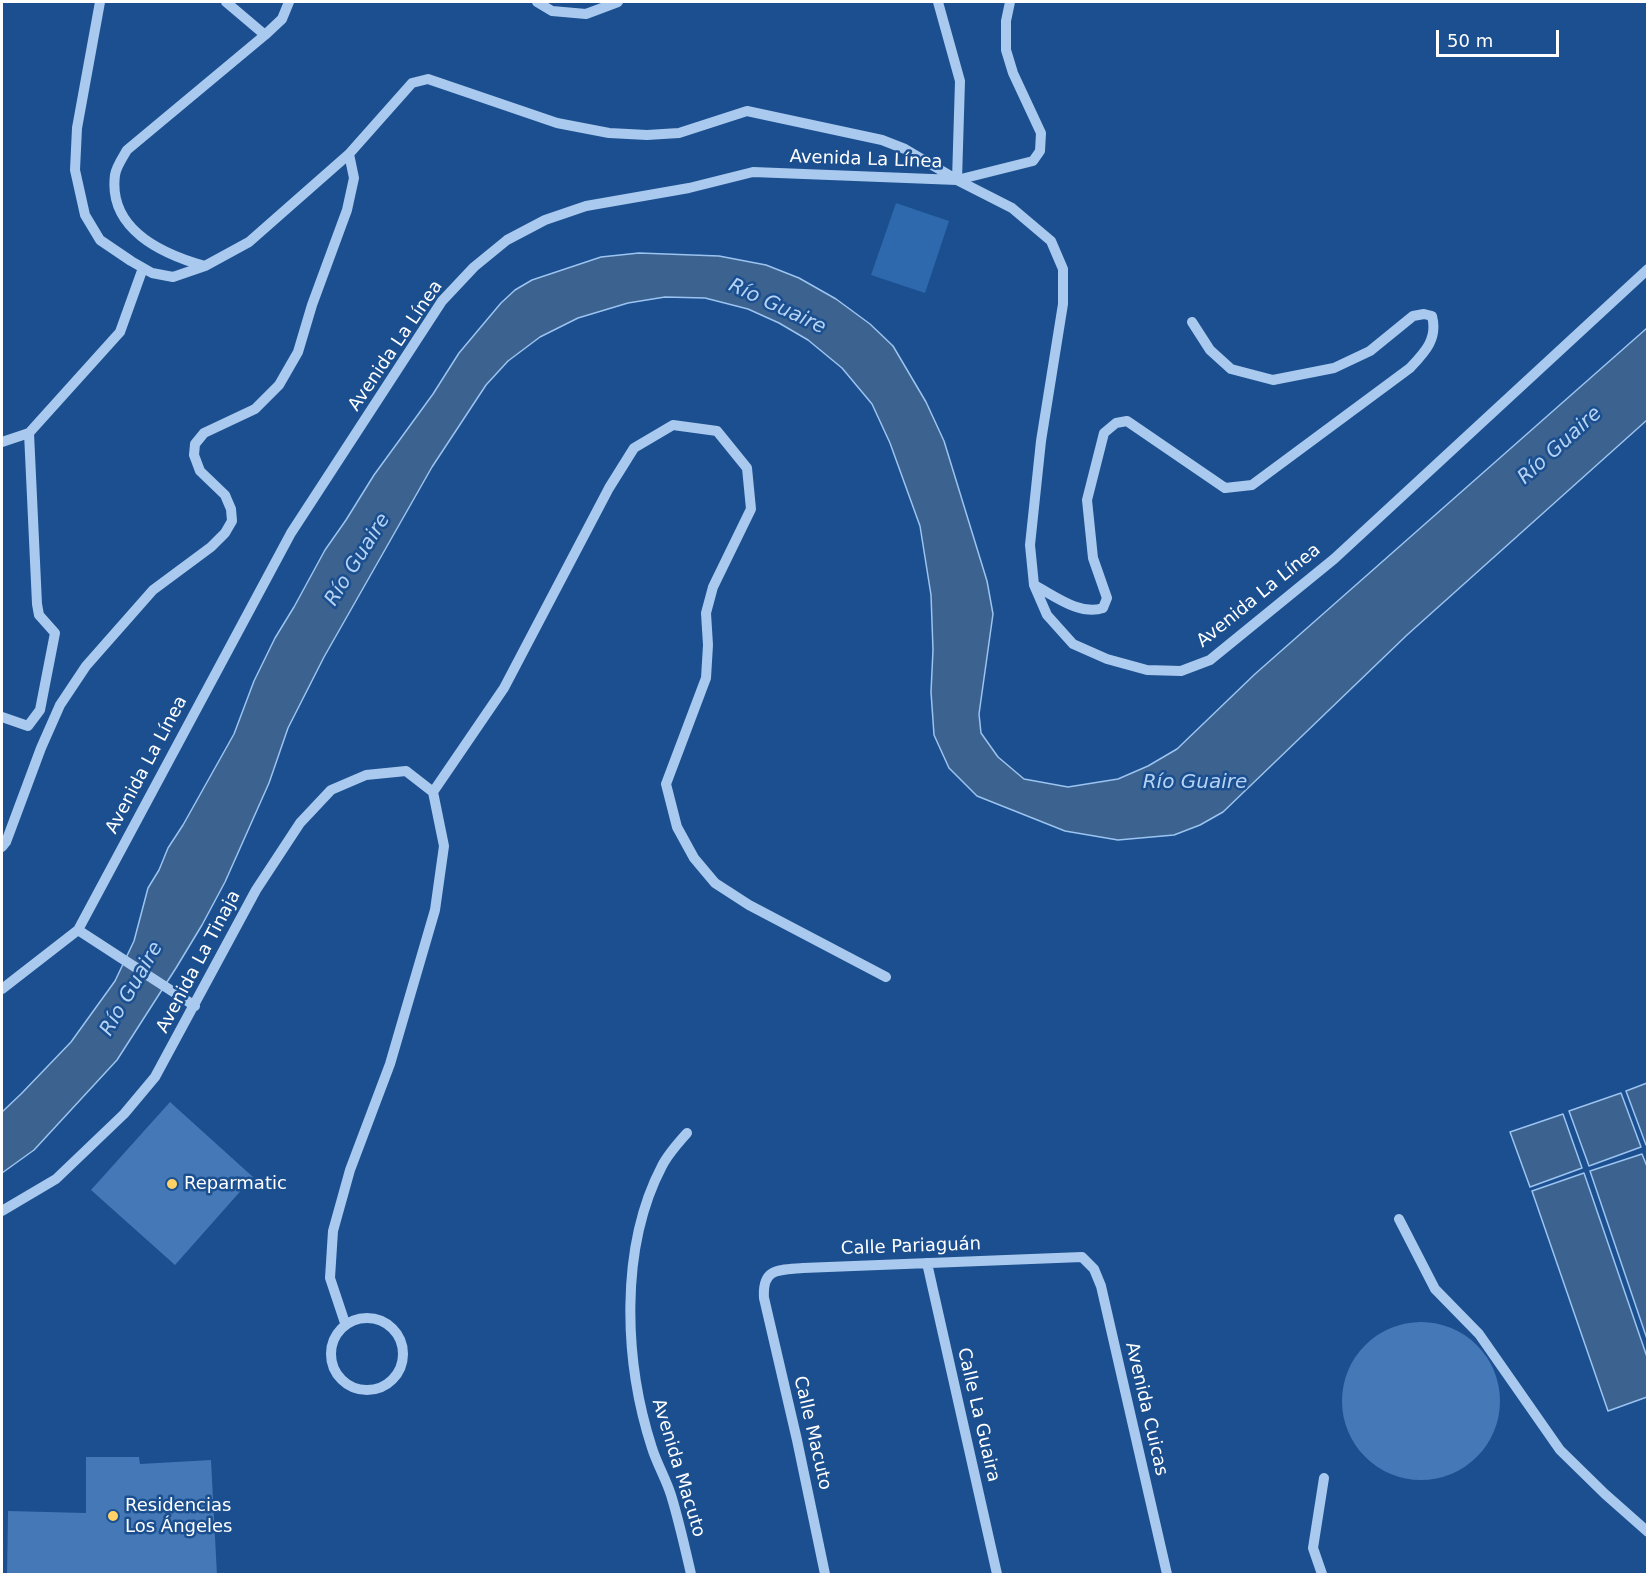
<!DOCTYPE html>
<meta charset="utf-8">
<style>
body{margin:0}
#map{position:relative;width:1649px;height:1576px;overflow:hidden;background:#1b4f8f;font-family:"DejaVu Sans",sans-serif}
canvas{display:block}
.frame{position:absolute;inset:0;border:3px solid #fff;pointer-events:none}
.scale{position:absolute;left:1436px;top:30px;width:123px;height:27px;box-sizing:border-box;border:3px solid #fff;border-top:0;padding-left:8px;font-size:18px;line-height:21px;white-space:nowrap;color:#fff;-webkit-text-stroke:4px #1b4f8f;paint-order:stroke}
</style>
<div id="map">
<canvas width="1649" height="1576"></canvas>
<div class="frame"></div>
<div class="scale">50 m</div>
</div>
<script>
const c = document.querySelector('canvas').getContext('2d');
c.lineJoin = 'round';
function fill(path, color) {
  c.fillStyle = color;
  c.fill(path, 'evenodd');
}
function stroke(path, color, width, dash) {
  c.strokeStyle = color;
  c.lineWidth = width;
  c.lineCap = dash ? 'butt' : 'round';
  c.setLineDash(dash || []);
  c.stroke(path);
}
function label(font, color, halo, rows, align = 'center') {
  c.font = font + ' "DejaVu Sans",sans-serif';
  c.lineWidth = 5;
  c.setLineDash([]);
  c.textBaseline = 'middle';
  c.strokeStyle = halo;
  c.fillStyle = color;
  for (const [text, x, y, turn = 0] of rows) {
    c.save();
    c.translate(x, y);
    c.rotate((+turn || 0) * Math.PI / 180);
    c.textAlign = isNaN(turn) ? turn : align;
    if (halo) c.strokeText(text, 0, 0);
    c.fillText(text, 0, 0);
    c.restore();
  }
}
const green = new Path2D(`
 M896,203L949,221L925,293L871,275Z`);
const water = new Path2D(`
 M639,253L719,256L766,265L799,278L836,299L870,324L893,346L926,402L944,441L987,581L993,614L979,714L981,733L998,757L1024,779L1068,787L1118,779L1148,766L1177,749L1255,674L1647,328V420L1407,635L1223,812L1200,825L1174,835L1118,840L1065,831L977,796L949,768L934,735L931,692L933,650L931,595L920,526L890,443L872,404L842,368L808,340L779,323L748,309L705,298L665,297L628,303L578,318L540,337L508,361L486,385L432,467L324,657L288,728L269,783L225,882L202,925L176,968L117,1060L34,1150L2,1173V1112L21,1094L71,1042L115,981L134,941L148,888L159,870L168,848L183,825L234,734L254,681L275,638L294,607L325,550L346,520L374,475L433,394L459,353L501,303L515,290L532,280L601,257Z
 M1647,1083L1648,1144L1646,1145L1626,1091Z
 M1621,1093L1641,1147L1589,1166L1569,1111Z
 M1563,1114L1582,1168L1530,1187L1510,1132Z
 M1642,1154L1648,1169L1647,1339L1590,1171Z
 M1584,1173L1647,1357V1397L1608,1411L1532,1191Z`);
const building = new Path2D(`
 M170,1102L253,1177L175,1265L91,1190Z
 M1342 1401a79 79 0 1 1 158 0a79 79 0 1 1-158 0Z
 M86,1457H139L140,1464L211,1460L217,1575H7L8,1511L86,1513Z`);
const minor = new Path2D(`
 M100,2L77,128L75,170L85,215L100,240L131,261L152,273L173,277L205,266L249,242L349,154L412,83L428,79L557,123L609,133L647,135L679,133L747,111L882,140L905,149L954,178
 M226,2L265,35
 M537,2L552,11L586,14L618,2
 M938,2L960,81L957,180
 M957,180L1033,161L1040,151L1041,133L1013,73L1006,50V21L1010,2
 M205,266C162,254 108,229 115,175C116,167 123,157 127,150L265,35L282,19L289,2
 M2,442L29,433L120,332L143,268
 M1034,585C1055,596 1080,616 1103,608L1107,598L1093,558L1087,500L1104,433L1116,423L1127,421L1225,488L1252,485L1410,368C1425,352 1438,339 1432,316L1424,314L1413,316L1370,351L1334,368L1273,380L1231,369L1210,350L1192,322
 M2,717L28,726L40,710L55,633L39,615L37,604L29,433
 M2,847L6,842L41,748L60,705L86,666L153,590L211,547L225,533L232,521L231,509L225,495L200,471L194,455L195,444L204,433L255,409L279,385L298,352L312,305L347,210L354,178L349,154
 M78,930L195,1006
 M2,989L78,930L291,533L442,301L474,267L507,240L545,220L586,206L689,188L753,172L957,180L1012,208L1051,241L1063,269V304L1041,441L1030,545L1034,585L1047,615L1073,644L1107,659L1147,670L1181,671L1210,660L1334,559L1648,269
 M687,1133C678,1143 668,1154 662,1166C619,1248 624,1362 652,1448C657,1464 666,1479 671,1495C679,1521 685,1548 691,1574
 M2,1211L56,1179L124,1114L155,1077L256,890L300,823L331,790L366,775L406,771L433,792
 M1399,1219L1435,1289L1479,1334L1560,1450L1605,1494L1648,1532
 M927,1263L997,1574
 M331 1354a36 36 0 1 1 72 0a36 36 0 1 1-72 0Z
 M345,1323L330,1278L333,1231L350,1170L390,1064L435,910L444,846L433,792L504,688L609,488L634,448L673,425L717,431L747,468L751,509L713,587L706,613L708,645L706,678L666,784L677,827L694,858L715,883L749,905L886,977
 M825,1574L797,1440L764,1298C762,1268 778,1270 803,1268L1082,1257L1094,1269L1101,1286L1167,1574
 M1322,1574L1313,1548L1324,1478`);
const markers = [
 [172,1184,6,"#ffd166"],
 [113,1516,6,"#ffd166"]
];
const streetNames = [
 ["Avenida La Línea",866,160,2],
 ["Avenida La Línea",396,346,-56],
 ["Avenida La Línea",1259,596,-39],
 ["Avenida La Línea",147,765,-62],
 ["Avenida La Tinaja",199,962,-62],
 ["Calle Pariaguán",911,1247,-2],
 ["Avenida Cuicas",1146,1409,77],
 ["Calle La Guaira",978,1415,77],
 ["Calle Macuto",812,1433,77],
 ["Avenida Macuto",678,1468,73]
];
const poiNames = [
 ["Reparmatic",184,1184],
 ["Residencias",125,1506],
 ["Los Ángeles",125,1527]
];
const waterNames = [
 ["Río Guaire",777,307,25],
 ["Río Guaire",1560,446,-42],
 ["Río Guaire",358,560,-58],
 ["Río Guaire",1195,783],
 ["Río Guaire",132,989,-60]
];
fill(green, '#2e69ad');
fill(water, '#3c6290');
stroke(water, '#9cc4f0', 1.5);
fill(building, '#4478b7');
stroke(minor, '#a9c9ee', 10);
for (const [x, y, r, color] of markers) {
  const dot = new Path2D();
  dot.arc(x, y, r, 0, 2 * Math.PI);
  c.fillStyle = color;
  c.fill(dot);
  stroke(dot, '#1b4f8f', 2);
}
label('18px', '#fff', '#1b4f8f', streetNames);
label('18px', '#fff', '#1b4f8f', poiNames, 'left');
label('italic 20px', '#b5d3f5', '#1b4f8f', waterNames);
</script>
